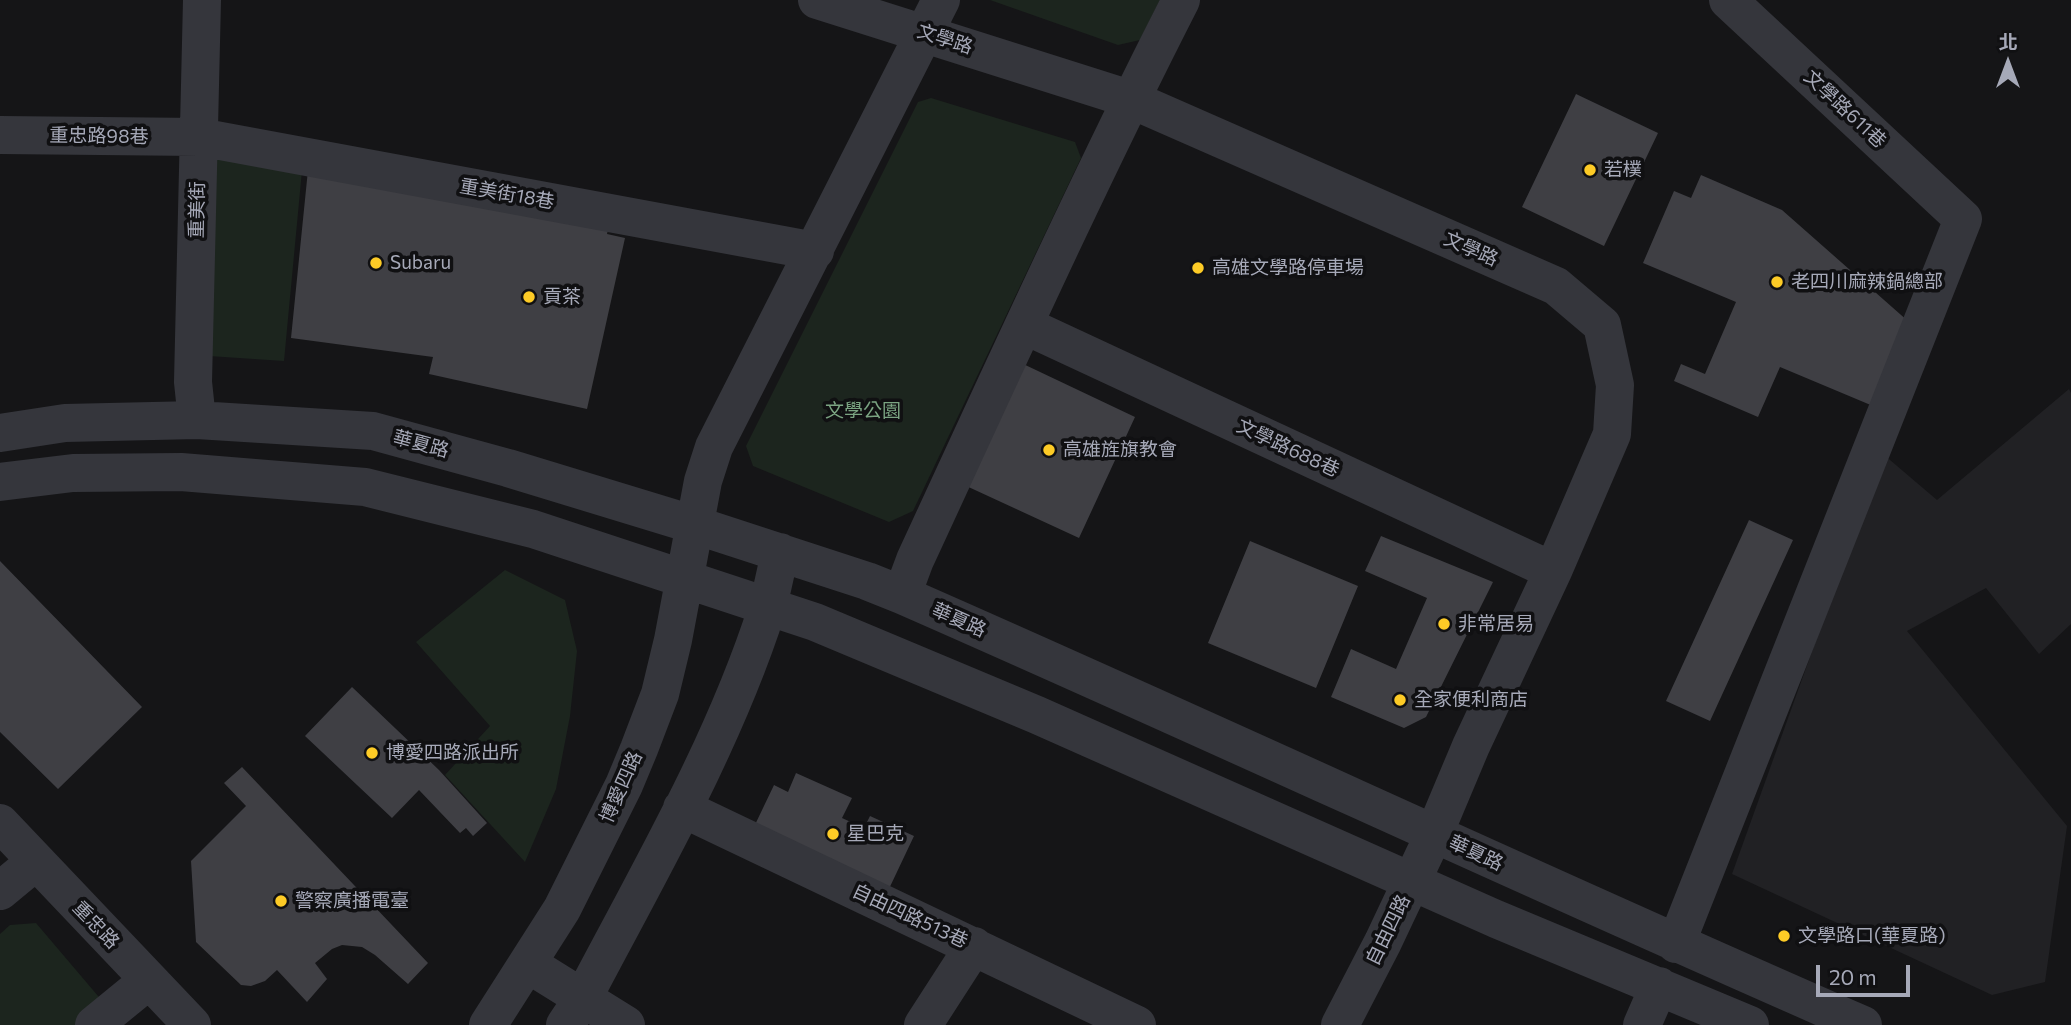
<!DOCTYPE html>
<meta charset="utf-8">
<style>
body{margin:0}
#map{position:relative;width:2071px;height:1025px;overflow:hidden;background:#151517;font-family:Commissioner,"Noto Sans TC",sans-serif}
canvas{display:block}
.north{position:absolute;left:1973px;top:28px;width:70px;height:70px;-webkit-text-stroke:5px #101012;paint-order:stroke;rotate:0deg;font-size:19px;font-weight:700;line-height:28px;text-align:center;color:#a6a9b8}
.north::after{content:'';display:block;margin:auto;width:24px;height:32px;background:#a6a9b8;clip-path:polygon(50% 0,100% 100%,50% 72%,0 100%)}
.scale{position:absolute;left:1816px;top:965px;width:94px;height:32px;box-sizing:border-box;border:4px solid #a6a9b8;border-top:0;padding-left:9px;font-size:21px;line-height:24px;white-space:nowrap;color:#a6a9b8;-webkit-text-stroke:5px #101012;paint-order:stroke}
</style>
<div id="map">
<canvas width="2071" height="1025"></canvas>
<div class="north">北</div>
<div class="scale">20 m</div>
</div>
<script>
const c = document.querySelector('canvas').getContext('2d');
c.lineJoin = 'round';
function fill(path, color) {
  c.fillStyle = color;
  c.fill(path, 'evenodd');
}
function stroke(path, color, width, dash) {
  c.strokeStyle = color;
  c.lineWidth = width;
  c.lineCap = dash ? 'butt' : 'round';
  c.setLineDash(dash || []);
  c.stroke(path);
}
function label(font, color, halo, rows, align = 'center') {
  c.font = font + ' Commissioner,"Noto Sans TC",sans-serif';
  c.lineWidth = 7;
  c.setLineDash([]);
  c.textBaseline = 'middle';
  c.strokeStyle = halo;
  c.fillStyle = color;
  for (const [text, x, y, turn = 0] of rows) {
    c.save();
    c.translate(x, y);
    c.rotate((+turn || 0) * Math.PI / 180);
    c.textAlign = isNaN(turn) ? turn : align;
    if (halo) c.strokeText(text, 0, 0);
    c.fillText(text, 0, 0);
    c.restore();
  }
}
const built = new Path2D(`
 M2069,389L2071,393V624L2039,654L1986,588L1907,631L2067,826L2045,982L1992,995L1732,874L1883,454L1937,500Z`);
const green = new Path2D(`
 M990,0H1160L1140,40L1118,45Z
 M931,98L1075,142L1081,158L913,511L889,522L753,466L746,446L918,102Z
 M208,157L303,160L284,361L209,356Z
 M505,570L565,600L577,651L570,716L556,789L525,862L445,775L490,726L416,642Z
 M36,923L104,1003L77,1025H0V934L10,925Z`);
const building = new Path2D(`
 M1576,94L1658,133L1604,246L1522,207Z
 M309,160L609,225L607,234L625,238L587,409L429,374L433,357L291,338Z
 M1701,175L1782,210L1909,322L1873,406L1780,367L1758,417L1674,381L1681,364L1705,374L1736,302L1643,263L1674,191L1691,198Z
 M1019,362L1135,417L1079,538L962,484Z
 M1749,520L1793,540L1710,721L1666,701Z
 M1381,536L1493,582L1426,717L1404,728L1331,697L1351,649L1396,669L1427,598L1365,571Z
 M1250,541L1358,586L1316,688L1208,643Z
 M0,561L142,707L58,789L0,732Z
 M352,687L439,770L487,823L473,836L466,828L460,833L419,790L392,818L305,736Z
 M242,767L428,963L408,984L375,955L362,947L342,945L332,949L315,963L327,979L307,1002L277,970L265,981L251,986L241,985L196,942L191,861L246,806L224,783Z
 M796,773L852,798L842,818L864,828L870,816L914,836L887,893L752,831L774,785L788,792Z`);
const minor = new Path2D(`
 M817,0L1130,99L1556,286L1602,325L1615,385L1612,434L1553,571L1471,746L1434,834L1383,942L1340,1025
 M0,135L199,137L815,251
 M1024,325L1553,571
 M197,420L193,382L202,0
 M0,433L65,423L197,420L373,431L508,468L695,525L867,581L902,595C1224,736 1541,885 1863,1025
 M0,482L73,473L181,472L365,487L533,529L815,622L1037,715L1496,919L1750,1025
 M902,595L915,560C1002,372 1087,184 1181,0
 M682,808L1137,1025
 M0,823L192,1025
 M0,891L35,862
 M1676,944L1963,219L1728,0
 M528,964L626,1025
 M94,1025L149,980
 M488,1025L562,909L624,785L639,749L660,694L673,640L703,481L714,447L941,0
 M565,1025L583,998C649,872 723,746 767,609C772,591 776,571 780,552
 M923,1025L974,946
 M1642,1025L1659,986`);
const markers = [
 [1590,170,7,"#fdcb26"],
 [376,263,7,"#fdcb26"],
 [1198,268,7,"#fdcb26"],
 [1777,282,7,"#fdcb26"],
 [529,297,7,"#fdcb26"],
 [1049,450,7,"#fdcb26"],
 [1444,624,7,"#fdcb26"],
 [1400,700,7,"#fdcb26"],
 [372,753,7,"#fdcb26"],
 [833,834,7,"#fdcb26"],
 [281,901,7,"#fdcb26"],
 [1784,936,7,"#fdcb26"]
];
const streetNames = [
 ["文學路",945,39,18],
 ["文學路611巷",1845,109,43],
 ["重忠路98巷",99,136,1],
 ["重美街18巷",507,194,10],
 ["重美街",197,210,-89],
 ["文學路",1471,249,24],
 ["華夏路",421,444,15],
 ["文學路688巷",1288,448,25],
 ["華夏路",959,620,24],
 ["博愛四路",621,787,-66],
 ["華夏路",1476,853,25],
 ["自由四路513巷",910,916,25],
 ["重忠路",96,925,46],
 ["自由四路",1388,930,-64]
];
const poiNames = [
 ["若樸",1604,170],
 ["Subaru",390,263],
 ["高雄文學路停車場",1212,268],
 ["老四川麻辣鍋總部",1791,282],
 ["貢茶",543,297],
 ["高雄旌旗教會",1063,450],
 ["非常居易",1458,624],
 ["全家便利商店",1414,700],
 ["博愛四路派出所",386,753],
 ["星巴克",847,834],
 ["警察廣播電臺",295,901],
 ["文學路口(華夏路)",1798,936]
];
const parkNames = [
 ["文學公園",863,411]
];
fill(built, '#212124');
fill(green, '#1c251e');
fill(building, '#3f3f44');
stroke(minor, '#35363c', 38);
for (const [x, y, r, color] of markers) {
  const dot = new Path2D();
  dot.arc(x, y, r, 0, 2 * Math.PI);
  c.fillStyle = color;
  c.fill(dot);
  stroke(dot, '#101012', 2.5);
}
label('19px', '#a6a9b8', '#101012', streetNames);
label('19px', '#a6a9b8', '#101012', poiNames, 'left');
label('19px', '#7ba482', '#101012', parkNames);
</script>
